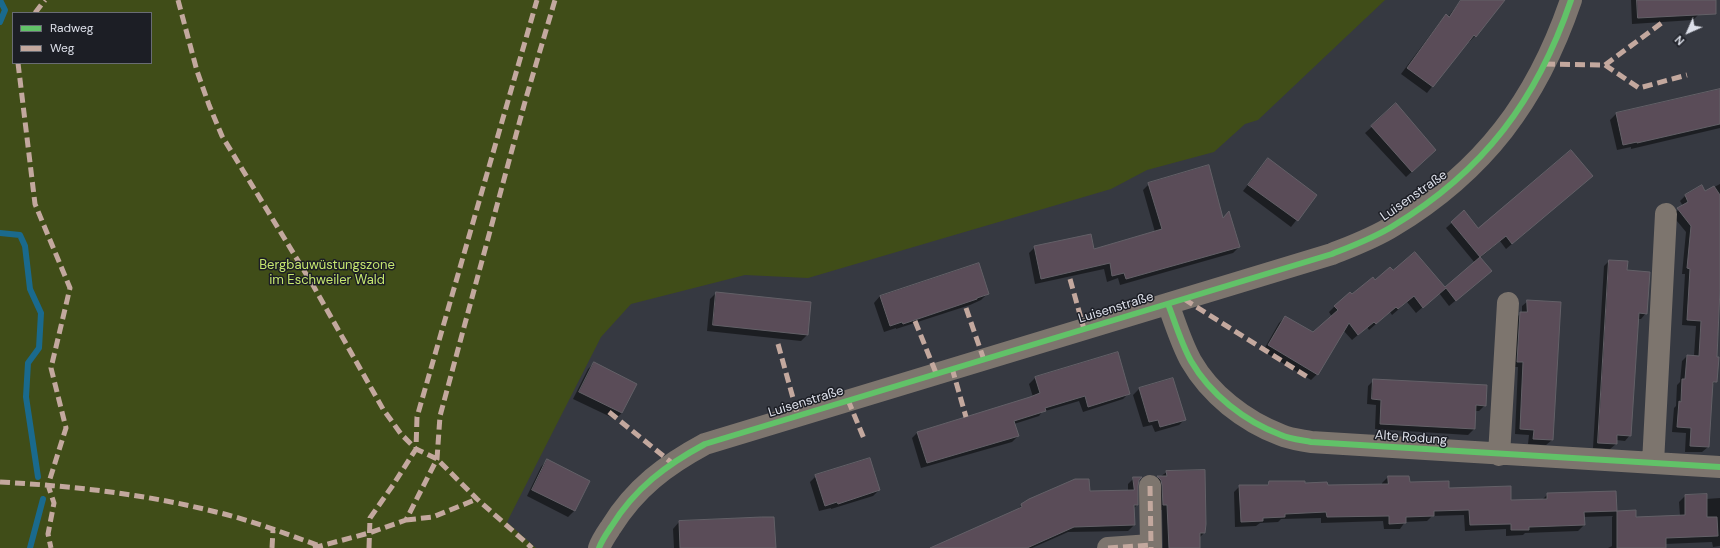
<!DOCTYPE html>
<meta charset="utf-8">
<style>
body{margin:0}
#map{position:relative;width:1720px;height:548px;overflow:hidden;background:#363941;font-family:"DM Sans",sans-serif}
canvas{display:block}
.legend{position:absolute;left:12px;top:12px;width:140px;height:52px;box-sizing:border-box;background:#1c1e25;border:1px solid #696c74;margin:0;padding:5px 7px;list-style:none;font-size:12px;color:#dde0ea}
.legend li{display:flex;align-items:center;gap:8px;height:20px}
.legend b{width:20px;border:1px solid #696c74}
.north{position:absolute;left:1668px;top:12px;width:40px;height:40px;-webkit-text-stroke:3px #1c1e25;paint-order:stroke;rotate:225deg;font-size:11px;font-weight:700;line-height:16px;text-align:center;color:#dde0ea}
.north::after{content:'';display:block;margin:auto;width:14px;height:18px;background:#dde0ea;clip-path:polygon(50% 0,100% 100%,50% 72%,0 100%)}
</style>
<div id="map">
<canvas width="1720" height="548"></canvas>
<ul class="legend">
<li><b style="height:5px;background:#61c268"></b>Radweg</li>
<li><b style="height:5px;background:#c3a89e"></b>Weg</li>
</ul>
<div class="north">N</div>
</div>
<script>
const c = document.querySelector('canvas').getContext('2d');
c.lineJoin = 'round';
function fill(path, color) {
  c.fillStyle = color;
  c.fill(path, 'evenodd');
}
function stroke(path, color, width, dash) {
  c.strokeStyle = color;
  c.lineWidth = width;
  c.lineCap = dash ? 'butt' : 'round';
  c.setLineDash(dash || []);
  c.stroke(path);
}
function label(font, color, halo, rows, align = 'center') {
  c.font = font + ' "DM Sans",sans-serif';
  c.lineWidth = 3;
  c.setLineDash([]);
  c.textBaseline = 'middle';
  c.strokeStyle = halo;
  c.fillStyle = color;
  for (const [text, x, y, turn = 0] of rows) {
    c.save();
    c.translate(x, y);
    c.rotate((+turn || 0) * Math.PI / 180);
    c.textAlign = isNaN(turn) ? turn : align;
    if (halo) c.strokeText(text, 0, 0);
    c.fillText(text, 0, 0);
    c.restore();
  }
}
const green = new Path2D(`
 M0,0H1385L1258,120L1245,124L1214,152L1147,170L1111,189L808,278L745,275L631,304L601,337L507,522L536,548H0ZM13,13H151V63H13Z`);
const shadow = new Path2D(`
 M1461,0H1503L1475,36L1469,42L1468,41L1427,93L1401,74L1440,22L1446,15L1448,17Z
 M1631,0H1698L1699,14L1693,20L1632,24Z
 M1720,90V128L1631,149V147L1617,150L1610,120L1616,114Z
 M1396,105L1429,156L1406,177L1365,133Z
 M1268,159L1316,195L1291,227L1243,191Z
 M1586,181L1506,249L1500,241L1480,258L1484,277L1449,306L1439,293L1416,313L1407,302L1392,315L1390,312L1369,330L1367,327L1352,340L1343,330L1317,374L1311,380L1263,351L1279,323L1285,317L1313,333L1332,317L1329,312L1335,306L1375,281L1393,272L1445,289L1475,263L1446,228L1464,212L1478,229Z
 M1149,184L1223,219L1239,247L1233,253L1120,285L1118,278L1107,282L1104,269L1035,284L1029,253L1035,247L1093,250L1155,232L1143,190Z
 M1720,184V284L1716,381L1711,386L1708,447L1702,452H1685L1686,433L1672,432L1674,408L1676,406L1677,385L1680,382L1682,361L1687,356H1694L1696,326L1682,325L1685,274H1682L1686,232L1672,215L1683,206L1680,201L1685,196L1702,187L1705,192Z
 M1609,261L1626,271L1646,313L1641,319H1638L1630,435L1625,441L1616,440V444L1610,449L1593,448L1604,266Z
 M978,264L988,293L981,300L970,305L896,329V328L884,332L874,303L880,296Z
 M716,293L807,335L801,341L707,331L710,299Z
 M1528,301L1552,440L1546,445L1528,444L1529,435L1515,434L1518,367H1512L1515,318L1522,313V306Z
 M1117,353L1129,393L1123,399L1083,412L1079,401L1042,412L1039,416L1014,424L1018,436L1012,442L921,468L912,438L918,432L1033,397L1029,384L1035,378Z
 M594,363L635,385L622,413L615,419L573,399L588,369Z
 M1172,380L1185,419L1179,425L1155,432L1152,425L1143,427L1133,395L1139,389Z
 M1374,380L1485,405L1479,411H1475L1474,429L1468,435L1375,429L1376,405L1367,404L1368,386Z
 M547,460L575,510L568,517L527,496L541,467Z
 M1167,472L1204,533L1199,538V548H1163L1162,510H1158L1152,482Z
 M816,476L879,490L873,496L831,509V508L819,511L810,482Z
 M1388,477L1409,483L1510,501L1542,500L1548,494L1615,493L1616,512L1635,511V518L1680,516L1679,502L1685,496L1706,495V499L1720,498V546L1713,547L1712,542L1665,544V548H1608L1612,546V517L1613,516L1583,517L1584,525L1578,531L1525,533L1523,535L1506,536V529L1465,531L1464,515L1432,516L1427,521L1405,522L1400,529H1384L1383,521L1321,523V518L1281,519L1278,522L1260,523L1256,526L1235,527L1234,492L1240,486H1266L1269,482L1327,486H1382V483Z
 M1134,478L1138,480L1137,505L1134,508V525L1128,531L1068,532L1032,548H932L1016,511L1022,505L1089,492L1128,491V484Z
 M679,522L775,548H674L673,529Z`);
const stream = new Path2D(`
 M0,22L5,10L0,0
 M0,233L20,235L25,246L30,289L41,313L39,348L28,363L26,397L38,477
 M30,548L43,499`);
const building = new Path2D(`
 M1461,0H1505L1476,37L1474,35L1433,87L1407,68L1446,14L1449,17Z
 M1637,0H1716V14L1638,18Z
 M1720,89V124L1637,143V142L1623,145L1616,113Z
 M1396,103L1436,150L1412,172L1371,126Z
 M1571,150L1593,176L1512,244L1506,236L1480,257L1451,222L1464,210L1478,228Z
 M1268,158L1317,195L1298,221L1248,185Z
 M1209,165L1223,218L1229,211L1240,247L1126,279L1124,273L1112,276L1110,263L1041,279L1034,246L1091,234L1094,249L1162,229L1148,183Z
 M1702,185L1705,191L1714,186L1720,195V288L1717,357H1719L1717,382H1713L1709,447L1690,446L1691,428L1677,427L1679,401L1681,402L1682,379H1685L1687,355L1699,356L1701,321L1687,320L1690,269L1687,268L1691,226L1677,208L1688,202L1685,195Z
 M1415,252L1445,287L1480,257L1492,271L1456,301L1446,288L1423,308L1414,296L1398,309L1396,307L1376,324L1374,322L1358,335L1349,323L1318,375L1268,345L1285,316L1313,332L1338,310L1334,306L1350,292L1352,294L1373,277L1375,280L1390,267L1393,270Z
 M1609,260L1628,261L1627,270L1650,272L1647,314L1639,313L1631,436L1617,435V444L1598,443Z
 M979,263L989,294L977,298V299L903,324L902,322L890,326L880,296Z
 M716,292L811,302L808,335L713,325Z
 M1527,300L1561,302L1553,440L1533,439L1534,430L1520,429L1523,362H1517L1520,312H1527Z
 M1118,352L1130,394L1088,407L1085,396L1045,408L1046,411L1014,421L1019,436L927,463L917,432L1030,397L1040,393L1035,377Z
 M594,362L637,384L622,413L579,392Z
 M1173,378L1186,420L1160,427L1158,420L1149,422L1139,388Z
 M1373,379L1487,385L1486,406L1476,405L1475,429L1380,424L1381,400L1372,399Z
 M870,458L880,490L838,504L837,502L825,506L815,475Z
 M547,459L590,481L575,511L532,490Z
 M1205,470L1206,524L1205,533H1200V548H1169L1167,505H1163L1162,485L1161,480L1157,476H1167L1166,471Z
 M1388,476H1409L1410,482L1449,481V488L1511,486V500L1547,499V493L1616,491L1617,511L1584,512L1585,525L1529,527V530H1511V524L1470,525L1469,510L1434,511V516L1406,517V523L1389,524V516L1327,517L1326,512L1285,514V517L1263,518V521L1241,522L1239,485H1268L1269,481H1305V483L1327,482L1328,485L1388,484Z
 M1133,477H1142L1139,480L1138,486V505H1134L1135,525L1074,527L1027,548H930L1022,507L1021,504L1029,499L1075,479H1089L1090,491L1134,490Z
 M1707,494V517H1717L1718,536L1666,538V548H1617V511L1636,510V517L1685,515V495Z
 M762,517H774L776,548H680L679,521Z`);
const minor = new Path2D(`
 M1168,304C1175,322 1181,343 1191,361C1210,394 1244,421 1281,435C1290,439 1301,440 1311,442L1720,467
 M1499,455L1508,303
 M1653,463L1666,214
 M1150,486L1151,545
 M599,548C602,540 607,533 611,527C635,488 666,465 705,444L1332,254C1352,246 1374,238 1393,226C1484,171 1537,100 1571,0
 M1108,548L1151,545V548`);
const quiet = new Path2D(`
 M178,0L197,71L209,105L222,136L314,287L383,409L401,434L416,449L437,459L477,499L532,548
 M35,13L45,0
 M18,63L35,204L70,288L51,368L66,428L48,485L54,503L48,534L51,548
 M1545,64L1605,65L1639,88L1687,75
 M1605,65L1663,22
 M1070,279L1084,329
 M1184,299L1309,378
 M966,308L984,360
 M915,321L936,373
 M778,344L798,416
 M952,368L966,417
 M848,400L865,441
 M609,412L672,463
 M0,482C73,486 145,494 216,512C251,520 286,534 320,546
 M1150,486L1151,545
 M406,520L433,517L477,499
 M272,548L273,530
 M313,548L369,533L406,520L437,459L440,416L526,98L555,0
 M369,548L370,518L393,485L416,449L417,417L537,0
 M1108,548L1151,545V548`);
const cycleway = new Path2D(`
 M1168,304C1175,322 1181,343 1191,361C1210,394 1244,421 1281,435C1290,439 1301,440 1311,442L1720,467
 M599,548C602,540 607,533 611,527C635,488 666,465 705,444L1332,254C1352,246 1374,238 1393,226C1484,171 1537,100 1571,0`);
const streetNames = [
 ["Luisenstraße",1414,196,-35],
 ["Luisenstraße",1116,308,-17],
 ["Luisenstraße",806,402,-17],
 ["Alte Rodung",1411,438,4]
];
const parkNames = [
 ["Bergbauwüstungszone",327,266],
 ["im Eschweiler Wald",327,281]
];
fill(green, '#404d18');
fill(shadow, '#0007');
stroke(stream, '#1a6a8d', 6);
fill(building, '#5a4c58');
stroke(building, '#636067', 1);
stroke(minor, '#7d756e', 22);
stroke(quiet, '#c3a89e', 5, [10, 5]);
stroke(cycleway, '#61c268', 6);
label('13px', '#dde0ea', '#1c1e25', streetNames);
label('13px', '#c6e76f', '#1c1e25', parkNames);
</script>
